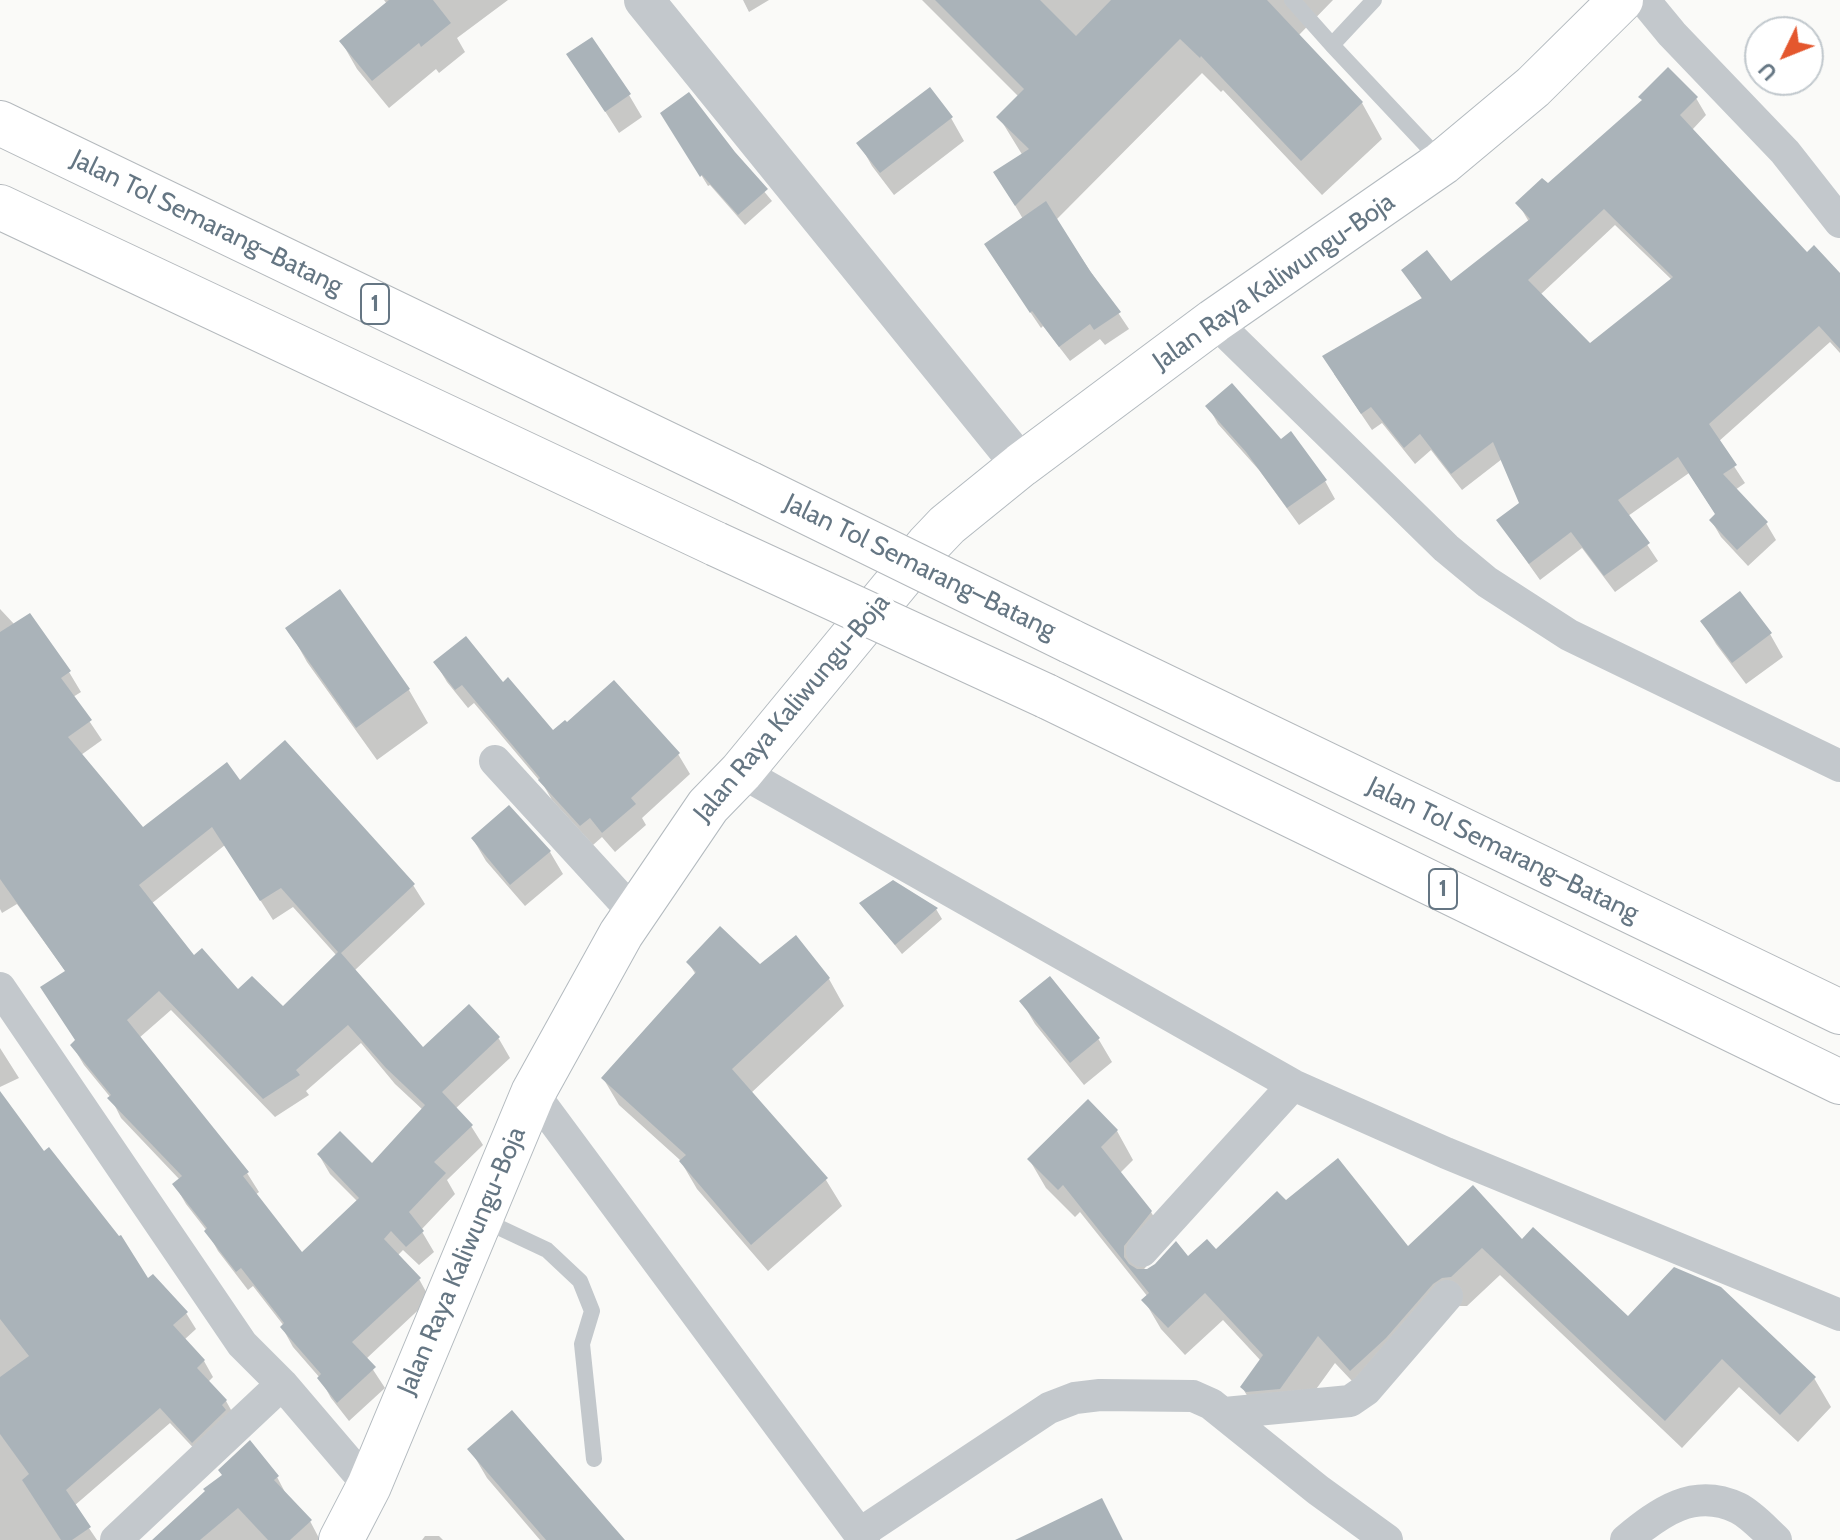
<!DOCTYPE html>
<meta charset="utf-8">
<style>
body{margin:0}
#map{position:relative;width:1840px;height:1540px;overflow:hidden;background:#fafaf8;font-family:Cabin,sans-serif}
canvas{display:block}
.north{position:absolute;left:1744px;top:16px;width:80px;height:80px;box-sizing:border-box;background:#fff;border:2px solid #c1c8cd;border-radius:50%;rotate:227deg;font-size:22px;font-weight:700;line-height:32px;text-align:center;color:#657683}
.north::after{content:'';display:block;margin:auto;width:28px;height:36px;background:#e4572e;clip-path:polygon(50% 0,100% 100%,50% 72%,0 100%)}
</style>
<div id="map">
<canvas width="1840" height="1540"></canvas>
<div class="north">U</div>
</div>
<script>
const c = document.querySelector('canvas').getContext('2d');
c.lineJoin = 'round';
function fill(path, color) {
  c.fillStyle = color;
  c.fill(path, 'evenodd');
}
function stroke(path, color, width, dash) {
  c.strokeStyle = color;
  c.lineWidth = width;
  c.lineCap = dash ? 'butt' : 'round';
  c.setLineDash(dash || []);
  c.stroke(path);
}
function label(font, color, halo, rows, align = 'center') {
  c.font = font + ' Cabin,sans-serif';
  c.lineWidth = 8;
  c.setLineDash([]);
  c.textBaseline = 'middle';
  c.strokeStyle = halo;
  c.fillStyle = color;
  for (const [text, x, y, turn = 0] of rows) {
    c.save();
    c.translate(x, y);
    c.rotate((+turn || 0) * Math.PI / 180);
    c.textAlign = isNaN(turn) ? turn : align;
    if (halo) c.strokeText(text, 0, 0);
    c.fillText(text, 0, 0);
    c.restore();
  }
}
const shadow = new Path2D(`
 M384,0H508L457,38L465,52L439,73L436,69L389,108L357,69L341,41L387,4Z
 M743,0H769L749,12Z
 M922,0H1333L1298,36L1362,103L1382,139L1322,195L1223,90L1221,92L1202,73L1056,220L1129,329L1105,345L1100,339L1070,361L1043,326L1041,328L995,260L1023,219L996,173L1023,156L999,117L1019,97Z
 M569,55L629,95L642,117L619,133Z
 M929,90L951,118L964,141L894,195L872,166L859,143Z
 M1696,98L1706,115L1692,130L1807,254L1840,276V353L1830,342L1718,442L1745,483L1735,490L1766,523L1776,540L1748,566L1721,537L1711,520L1716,515L1689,473L1628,516L1658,561L1615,592L1582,548L1540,580L1498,521L1521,504L1502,459L1462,490L1431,450L1415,464L1382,423L1372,430L1334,374L1423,300L1403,271L1451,284L1529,222L1518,203ZM1615,225L1672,280L1590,345L1540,295Z
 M663,113L733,154L772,201L745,225L710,185L708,186Z
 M1208,406L1280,441L1325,481L1335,499L1299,525L1259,470L1218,424Z
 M339,592L409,690L428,723L377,760L307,662L288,628Z
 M0,609L15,625L29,615L69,672L81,692L73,697L102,740L81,755L143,830L240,782L413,885L425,904L354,971L423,1050L469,1007L499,1039L510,1058L455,1109L471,1126L483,1145L447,1180L455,1194L421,1230L434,1252L419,1265L403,1250L397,1256L419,1279L430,1299L366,1359L385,1388L349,1421L331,1398L320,1378L293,1347L282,1327L284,1326L253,1286L248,1290L218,1251L207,1231L186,1204L175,1185L180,1180L121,1118L111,1098L84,1065L72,1045L76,1042L66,972L17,904L2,913L0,909ZM225,845L273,920L293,907L337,956L283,1009L238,992L193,958L151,904ZM171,1010L275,1117L309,1095L306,1091L361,1043L395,1084L423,1110L372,1166L319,1155L330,1174L358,1202L301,1255L255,1195L259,1192L247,1173L139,1038Z
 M1703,622L1770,634L1783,657L1746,684L1716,644Z
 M435,662L503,685L553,733L678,754L690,774L642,818L646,825L615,852L602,837L593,845L552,800L544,786L474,703L468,708L447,682Z
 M473,839L550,852L563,874L525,906L486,861Z
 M862,904L936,909L942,919L902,954Z
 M688,962L829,979L844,1006L751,1093L826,1180L842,1206L768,1271L697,1189L680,1160L619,1105L603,1078L696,975Z
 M1050,979L1099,1040L1112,1062L1084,1085L1035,1024L1022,1002Z
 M0,1048L19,1078L0,1087Z
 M0,1094L43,1154L148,1281L186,1313L196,1329L184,1340L204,1361L213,1377L208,1382L226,1401L235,1417L202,1457L170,1423L74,1506L97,1540H0Z
 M1088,1101L1117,1131L1133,1160L1120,1173L1151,1212L1168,1241L1139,1275L1216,1252L1285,1203L1408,1249L1522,1242L1628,1319L1814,1378L1831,1407L1798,1442L1739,1387L1682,1448L1500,1275L1467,1306H1458L1368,1398L1335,1363L1296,1417L1259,1416L1242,1387L1261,1361L1223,1320L1185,1355L1161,1329L1144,1300L1148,1297L1080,1212L1075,1217L1046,1188L1029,1159Z
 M470,1449L622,1540H540L487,1478Z
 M277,1477L287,1496L310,1521L320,1540H155Z
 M425,1536H439L443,1540H422Z`);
const building = new Path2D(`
 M389,0H433L451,23L421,47L419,43L372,81L339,41Z
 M935,0H1040L1076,36L1111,0H1267L1363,102L1301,161L1201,56L1200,58L1180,39L1015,206L993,172L1029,149L996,117L1024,89Z
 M592,37L631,94L605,112L566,54Z
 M1668,67L1698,97L1680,115L1807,252L1814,245L1840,273V349L1819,326L1709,424L1737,465L1723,474L1768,522L1737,550L1709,520L1715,514L1678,457L1618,500L1650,543L1604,576L1571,532L1529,564L1496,520L1519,503L1493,442L1451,474L1420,434L1404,448L1371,407L1361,414L1322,356L1422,298L1401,270L1427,250L1451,281L1530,219L1515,203L1542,178L1548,183L1642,100L1638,97ZM1604,209L1673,277L1590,343L1528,280Z
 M930,87L953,117L880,173L856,143Z
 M689,92L735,152L768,189L738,215L702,175L700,177L660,113Z
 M1046,201L1090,271L1121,312L1094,330L1090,324L1059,347L1032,311L1030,313L984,244Z
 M1232,383L1281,439L1291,431L1327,480L1287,508L1246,452L1205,406Z
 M340,589L410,689L356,728L285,628Z
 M1740,591L1772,633L1732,663L1700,621Z
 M30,613L71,671L61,678L92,720L68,737L143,827L227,762L240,780L285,740L415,884L341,953L423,1047L469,1004L500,1037L442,1092L473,1125L434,1162L446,1173L409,1212L424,1231L406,1247L391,1231L384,1239L421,1278L352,1342L376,1367L337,1403L317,1378L321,1374L280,1327L284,1323L241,1268L236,1272L204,1231L207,1228L172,1184L182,1176L107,1098L111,1095L70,1045L75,1040L40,987L65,971L0,879V632ZM212,827L260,901L281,888L338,952L283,1006L252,976L238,989L202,948L194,955L139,885ZM159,991L263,1099L300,1075L296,1070L348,1025L386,1068L425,1105L372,1163L340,1131L317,1154L359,1198L302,1252L243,1176L249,1172L127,1020Z
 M466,636L503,682L508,677L553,730L565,720L567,722L614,680L680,753L631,798L636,804L602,833L590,818L580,826L538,780L540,778L462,685L455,690L433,662Z
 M509,805L551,851L510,885L471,838Z
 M893,880L938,908L895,945L859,903Z
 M720,926L760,964L796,935L830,978L732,1069L828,1178L751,1245L679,1161L686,1155L601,1078L696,972L686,962Z
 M1050,976L1100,1038L1070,1063L1019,1001Z
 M0,1091L44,1151L49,1147L119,1236L121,1235L148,1278L153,1274L188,1312L173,1325L205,1360L197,1368L227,1400L222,1405L226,1410L192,1443L160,1408L66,1490L91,1527L72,1540H61L22,1480L29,1474L0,1434V1377L29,1356L0,1319Z
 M1088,1099L1118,1130L1101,1147L1152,1211L1124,1246V1257L1129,1264L1137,1269H1147L1155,1264L1176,1241L1188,1256L1207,1239L1216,1249L1277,1191L1286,1200L1338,1158L1408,1246L1473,1185L1522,1239L1533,1227L1628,1316L1674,1267L1721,1287L1816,1377L1780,1415L1722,1359L1665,1421L1482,1248L1451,1277L1442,1278L1433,1284L1386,1338L1350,1371L1318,1336L1280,1389L1246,1392L1240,1387L1263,1355L1205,1293L1168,1328L1141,1300L1149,1293L1063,1185L1058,1190L1027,1159Z
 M512,1410L625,1540H546L467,1449Z
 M250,1440L279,1476L274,1480L312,1520L290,1540H268L238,1508L200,1540H152L205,1491L203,1489L222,1475L218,1470Z
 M1102,1498L1123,1540H1015Z`);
const service = new Path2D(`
 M1292,0L1332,45
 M1374,0L1332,45L1441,161
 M481,1219L547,1250L580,1281L592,1311L582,1344L594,1459`);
const minor = new Path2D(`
 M1644,0L1672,34L1785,152L1840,222
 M1214,321L1446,548L1487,582L1569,635L1840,766
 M495,761L635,914
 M741,772L1293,1085L1446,1153L1840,1315
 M0,988L242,1344L282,1384
 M533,1093L864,1540
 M1142,1251L1293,1085
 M1225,1413L1350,1401L1366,1390L1447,1296
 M859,1534L1049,1408L1075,1398L1100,1395L1193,1396L1211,1404L1318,1490L1387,1540
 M116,1540L282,1384L369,1486
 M1626,1540C1660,1512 1694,1487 1738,1508C1752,1515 1765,1530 1776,1540`);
const tertiary = new Path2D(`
 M644,0L1021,465`);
const secondary = new Path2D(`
 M341,1540L369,1486L533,1093L621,934L708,806L741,772L928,545L947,525L1021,465L1214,321L1442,163L1533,87L1621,0`);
const motorway = new Path2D(`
 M0,123L750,484
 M0,207L716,544
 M1070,641L1840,1012
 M1046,696L1840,1082`);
const motorwayBridge = new Path2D(`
 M750,484L1070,641
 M716,544L1046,696`);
const shields = [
 [375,304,28],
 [1443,889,28]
];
const shieldNames = [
 ["1",375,304],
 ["1",1443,889]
];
const streetNames = [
 ["Jalan Tol Semarang–Batang",207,223,26],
 ["Jalan Raya Kaliwungu-Boja",1274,282,-35],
 ["Jalan Tol Semarang–Batang",920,567,26],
 ["Jalan Raya Kaliwungu-Boja",792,708,-50],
 ["Jalan Tol Semarang–Batang",1503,850,26],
 ["Jalan Raya Kaliwungu-Boja",462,1261,-67]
];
fill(shadow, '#0003');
fill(building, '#aab3b9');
stroke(secondary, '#b3babf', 46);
stroke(motorway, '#b4b9bd', 46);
stroke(service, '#c3c8cc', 16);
stroke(minor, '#c3c8cc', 32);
stroke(tertiary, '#c3c8cc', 40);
stroke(secondary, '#fff', 44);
stroke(motorway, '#fff', 44);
stroke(motorwayBridge, '#b4b9bd', 46, []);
stroke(motorwayBridge, '#fff', 44);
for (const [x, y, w] of shields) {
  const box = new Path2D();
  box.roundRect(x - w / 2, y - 20, w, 40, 6);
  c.fillStyle = '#fff';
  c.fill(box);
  stroke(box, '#657683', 2);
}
label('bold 24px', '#657683', null, shieldNames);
label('26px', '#657683', '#fff', streetNames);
</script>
